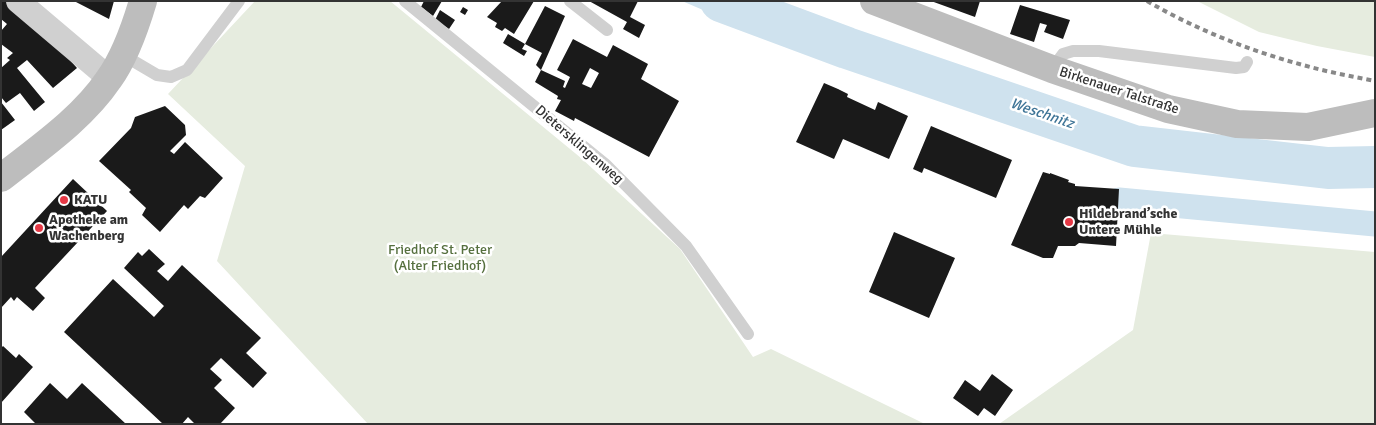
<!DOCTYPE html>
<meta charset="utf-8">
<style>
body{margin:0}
#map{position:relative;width:1376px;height:425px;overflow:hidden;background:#fff;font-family:Signika,sans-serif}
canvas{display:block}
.frame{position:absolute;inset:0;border:2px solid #333;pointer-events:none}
</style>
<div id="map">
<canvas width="1376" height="425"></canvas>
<div class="frame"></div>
</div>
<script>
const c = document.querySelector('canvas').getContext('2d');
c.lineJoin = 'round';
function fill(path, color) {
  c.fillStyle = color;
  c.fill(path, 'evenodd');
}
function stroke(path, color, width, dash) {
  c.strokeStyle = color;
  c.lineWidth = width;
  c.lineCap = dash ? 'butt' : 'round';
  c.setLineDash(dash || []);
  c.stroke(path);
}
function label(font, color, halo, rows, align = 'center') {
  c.font = font + ' Signika,sans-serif';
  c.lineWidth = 5;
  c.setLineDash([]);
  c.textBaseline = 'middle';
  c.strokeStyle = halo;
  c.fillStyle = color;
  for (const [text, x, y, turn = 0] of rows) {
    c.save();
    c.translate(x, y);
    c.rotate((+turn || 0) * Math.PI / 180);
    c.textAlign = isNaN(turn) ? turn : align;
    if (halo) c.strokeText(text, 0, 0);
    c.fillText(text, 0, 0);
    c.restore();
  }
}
const green = new Path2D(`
 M255,1H390L581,158L680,249L753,357L771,349L925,424H368L217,261L245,166L168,94Z
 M1197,1H1375V57L1317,46L1259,32Z
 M1151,233L1375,252V424H999L1133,330Z`);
const water = new Path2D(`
 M682,1H740L731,22Z`);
const canal = new Path2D(`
 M1119,200L1375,224`);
const river = new Path2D(`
 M721,1L847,48L1134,146L1328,168L1375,167`);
const building = new Path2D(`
 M1,1H9L42,29L77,68L53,88L27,60L17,68L45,102L34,111L20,93L6,103L1,97V68L10,60L7,58L13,53L1,44V31L7,24L1,19Z
 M74,1H114L109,19Z
 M424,1H442L433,16L421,7Z
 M502,1H534L514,34L505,28L502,31L495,27L497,23L487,17Z
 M589,1H638L630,17L645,25L639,38L623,29L627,22Z
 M931,1H980L975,17Z
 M1020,5L1070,20L1063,39L1044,32L1047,25L1040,23L1034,42L1010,34Z
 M545,6L565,16L541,70L565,81L563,87L565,88L570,77L557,70L573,39L607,57L613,45L648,64L641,79L679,101L649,157L575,118L574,121L555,111L561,100L557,99L558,96L535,82L541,70L536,65L542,53L525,44L522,49L527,51L524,56L503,43L508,34L525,44ZM590,68L599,73L591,88L582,84Z
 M463,7L468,10L465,15L460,12Z
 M440,10L455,20L449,29L435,20Z
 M824,83L838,89L848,94L847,97L875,110L878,102L908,116L889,159L843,139L834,159L796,142Z
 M1,102L15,120L1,130Z
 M165,106L185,125L186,135L170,151L174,154L185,142L223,178L205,198L200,196L188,209L184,205L160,232L142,215L146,208L129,192L131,190L99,161L131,128L135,117Z
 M931,126L1012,160L996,198L924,168L922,173L913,169Z
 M1043,172L1050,174V173L1069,180L1068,182L1075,184V186L1119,189L1116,246L1079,243L1075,246H1058L1053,258H1043L1011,245Z
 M73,179L107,211L35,288L45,298L33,311L17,297L14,301L11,297L1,308V257Z
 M894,232L955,258L929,318L869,292Z
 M149,249L165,264L157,271L168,281L182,265L261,338L246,353L267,373L253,388L221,358L210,369L222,380L214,388L235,408L220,424H195L188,417L182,424H163L64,332L113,279L154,317L164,306L124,268L138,252L142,256Z
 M3,346L16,358L19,354L33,367L1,403V348Z
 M992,374L1013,390L995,416L984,408L978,416L953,398L965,380L980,391Z
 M50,383L67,399L82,383L126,424H36L24,412Z`);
const lane = new Path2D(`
 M405,1L606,165L686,246L748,334
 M570,1L607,30
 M123,55L157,75L171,77L187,70L239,1
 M1052,69L1063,54L1073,51H1099L1236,68L1244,67L1247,62`);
const street = new Path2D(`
 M18,1L110,79`);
const secondary = new Path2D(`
 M874,1L1052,69L1168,109L1237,124L1308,127L1375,113
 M1,178C39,148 82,119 109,79C125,57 135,28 143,1`);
const rail = new Path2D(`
 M1147,1C1195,29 1250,51 1303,65C1327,72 1351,76 1375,81`);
const markers = [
 [64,200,5,"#e63946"],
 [1069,222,5,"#e63946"],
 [39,228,5,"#e63946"]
];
const streetNames = [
 ["Birkenauer Talstraße",1119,91,18],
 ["Dietersklingenweg",579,145,41]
];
const poiNames = [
 ["KATU",74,200],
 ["Hildebrand’sche",1079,214],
 ["Untere Mühle",1079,230],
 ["Apotheke am",49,220],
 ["Wachenberg",49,236]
];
const parkNames = [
 ["Friedhof St. Peter",440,250],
 ["(Alter Friedhof)",440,266]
];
const waterNames = [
 ["Weschnitz",1042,114,19]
];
fill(green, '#e6ecdf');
fill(water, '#cfe2ee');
stroke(canal, '#cfe2ee', 25);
stroke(river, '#cfe2ee', 42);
fill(building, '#1a1a1a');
stroke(lane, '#d0d0d0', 12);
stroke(street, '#d0d0d0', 24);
stroke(secondary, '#bdbdbd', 28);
stroke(rail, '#888', 4, [5, 4]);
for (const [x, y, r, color] of markers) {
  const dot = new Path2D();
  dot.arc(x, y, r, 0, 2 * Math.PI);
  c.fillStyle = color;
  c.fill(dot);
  stroke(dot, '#fff', 2);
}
label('14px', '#333', '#fff', streetNames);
label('bold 14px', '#333', '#fff', poiNames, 'left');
label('14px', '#56703f', '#fff', parkNames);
label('italic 15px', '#3f7597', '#fff', waterNames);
</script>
